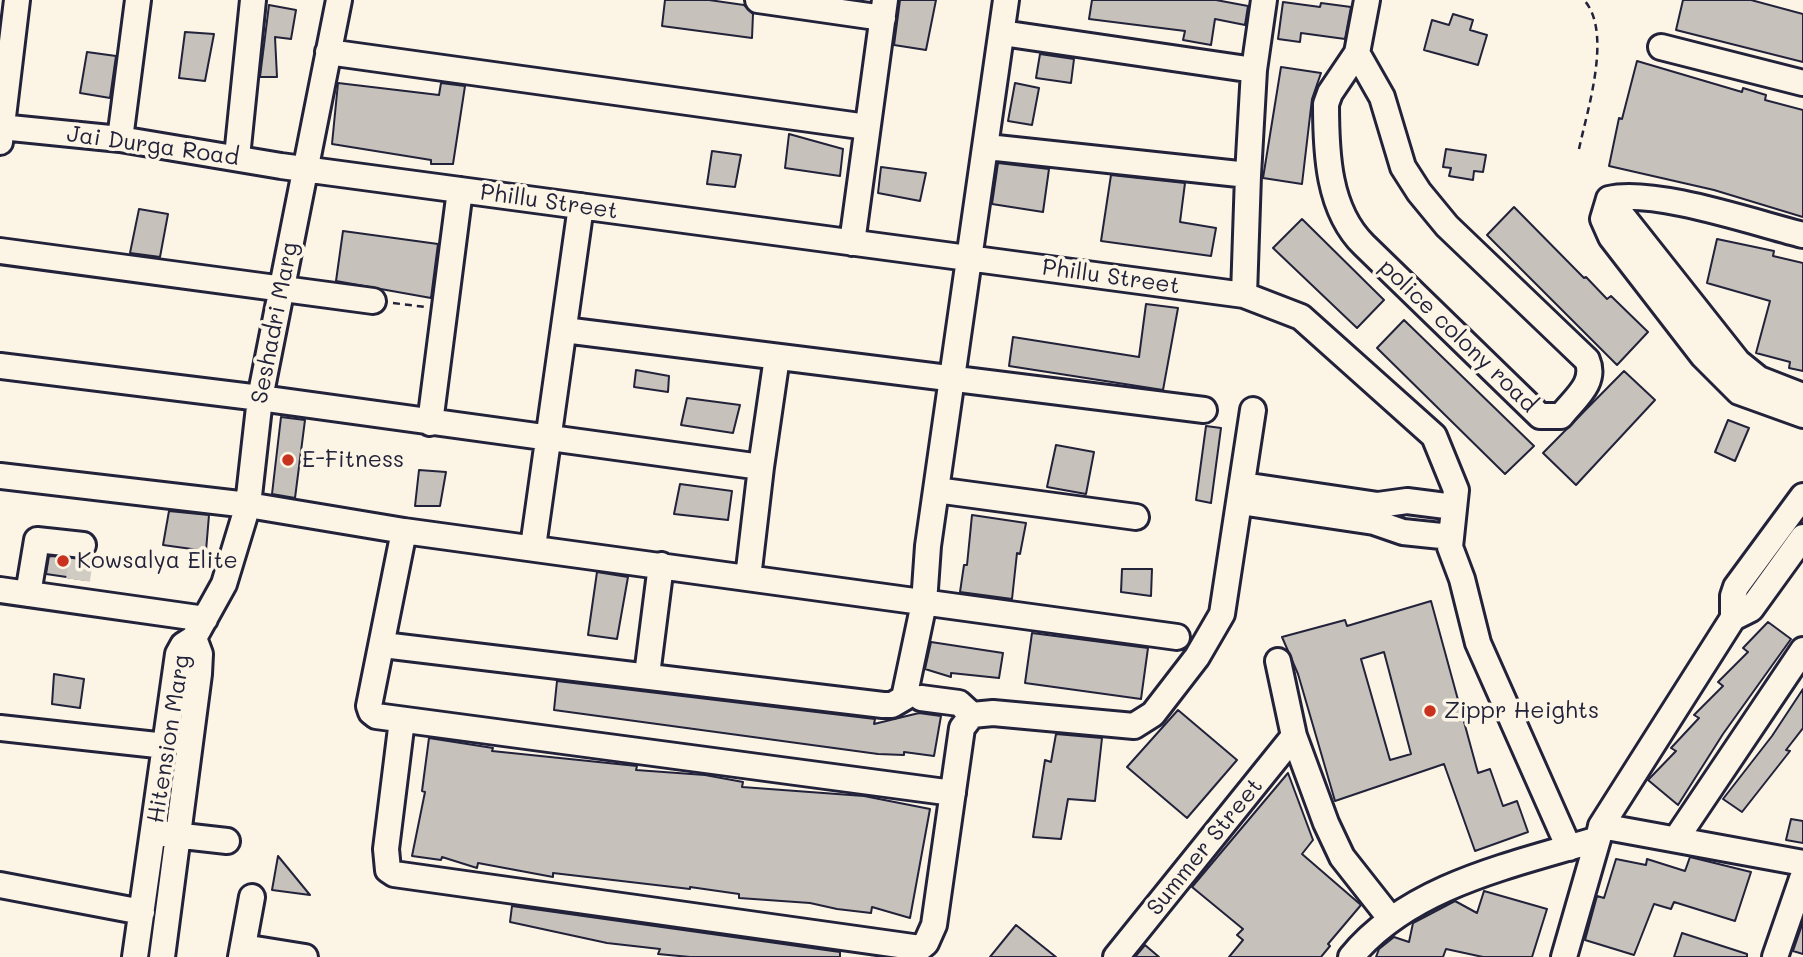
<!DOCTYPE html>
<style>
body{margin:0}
canvas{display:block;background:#fcf5e5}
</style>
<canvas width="1803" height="957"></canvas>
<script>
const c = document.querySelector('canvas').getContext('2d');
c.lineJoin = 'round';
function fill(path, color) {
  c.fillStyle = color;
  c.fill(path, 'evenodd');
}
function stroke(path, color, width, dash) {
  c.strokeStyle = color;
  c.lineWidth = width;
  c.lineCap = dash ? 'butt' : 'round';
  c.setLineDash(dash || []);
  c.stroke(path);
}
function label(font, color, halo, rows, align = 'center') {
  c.font = font + ' Mali,sans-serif';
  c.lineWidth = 7;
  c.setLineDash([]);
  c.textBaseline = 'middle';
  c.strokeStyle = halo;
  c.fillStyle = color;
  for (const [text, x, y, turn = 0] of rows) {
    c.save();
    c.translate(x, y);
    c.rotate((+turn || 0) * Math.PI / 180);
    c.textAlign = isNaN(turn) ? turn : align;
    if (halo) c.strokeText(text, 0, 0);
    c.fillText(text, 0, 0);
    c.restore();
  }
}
const building = new Path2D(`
 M665,0H709L744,5L753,14L752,38L662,26Z
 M900,0H936L926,50L894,45Z
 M1092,0H1216L1248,6L1245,25L1215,19L1211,45L1183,40L1185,31L1089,19Z
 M1683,0H1751L1803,14V62L1676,30Z
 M1283,2L1320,7L1321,3L1351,7L1345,39L1301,33L1300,42L1278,39Z
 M269,5L296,10L291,39L275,37L277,77H260Z
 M1453,14L1473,20L1470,30L1487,35L1478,65L1424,50L1432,20L1449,25Z
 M185,32L214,34L205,81L179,78Z
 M87,52L116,56L110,98L80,93Z
 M1040,54L1074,59L1071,83L1036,78Z
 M1637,61L1742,92L1743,88L1766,95L1765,100L1803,110V217L1714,190L1609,166L1619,118L1622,119Z
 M1281,67L1321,73L1312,99L1302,184L1263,178Z
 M338,83L439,95L441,83L465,86L453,164H431V160L332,144Z
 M1015,83L1039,88L1032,125L1008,121Z
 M789,134L843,149L840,176L785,168Z
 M1446,149L1486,155L1483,172L1474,171L1473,180L1449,176L1451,168L1443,167Z
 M712,151L741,155L735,187L707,184Z
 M998,163L1049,169L1043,212L992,204Z
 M881,167L926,173L920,201L878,193Z
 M1111,175L1185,183L1180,222L1216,228L1211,256L1101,241Z
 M1514,207L1584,278L1586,277L1607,299L1611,296L1648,332L1617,365L1487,235Z
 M139,209L168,214L160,257L130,253Z
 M1302,219L1384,300L1357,328L1273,248Z
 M343,231L438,244L431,298L336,281Z
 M1717,239L1774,251L1773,256L1803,263V371L1789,368L1790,362L1756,353L1770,301L1707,283Z
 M1146,304L1178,308L1163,390L1009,366L1013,337L1139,357Z
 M1404,320L1534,446L1505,474L1377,348Z
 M636,370L669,376L668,392L634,387Z
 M1624,371L1655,400L1576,485L1543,453Z
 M687,398L740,405L733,433L681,425Z
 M281,417L305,420L295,498L272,494Z
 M1728,420L1749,428L1735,461L1715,452Z
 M1206,426L1221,428L1211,503L1196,500Z
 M1056,445L1094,452L1086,494L1047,487Z
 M419,470L446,472L440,506H415Z
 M680,484L732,491L728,520L674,514Z
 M169,511L209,515L206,551L163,545Z
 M972,515L1026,523L1020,554L1017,553L1012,599L960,592L964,565H967Z
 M49,556L90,558L87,580L46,574Z
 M1122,569H1152L1151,596L1121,592Z
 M597,572L628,577L617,639L588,635Z
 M1431,601L1478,773L1490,769L1503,806L1517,801L1528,832L1475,851L1444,764L1335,801L1298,674L1282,637L1345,620L1347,626ZM1384,652L1411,754L1390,760L1361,659Z
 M1768,622L1791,639L1723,734L1678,805L1648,780L1676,751L1671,748L1699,718L1694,715L1723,686L1718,682L1748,652L1743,648Z
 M1032,633L1148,648L1141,699L1025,683Z
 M931,642L1003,653L999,678L951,673V677L925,669Z
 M54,674L84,679L80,708L52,704Z
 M557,681L875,719L874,724L919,713L941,716L934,756L904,752V755L878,754L554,710Z
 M1803,689V728L1786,750L1790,751L1742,812L1723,799L1772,736Z
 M1178,710L1237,760L1187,818L1127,767Z
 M1056,734L1102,738L1095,801L1068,799L1061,839L1033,837L1045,760L1051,762Z
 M429,738L493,748L492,751L637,766L636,770L705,775L743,782L742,787L864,796L930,809L910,918L872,907L871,913L837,909L810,903L739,898V894L690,887V889L553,873V877L478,863L477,868L442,857L441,860L412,856L425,792L422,791Z
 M1288,773L1313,840L1302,854L1361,905L1328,944L1330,946L1321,957H1229L1243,940L1237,935L1243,929L1192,887Z
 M1791,819L1803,821V843L1786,840Z
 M278,856L310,895L272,890Z
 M1690,857L1751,872L1735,921L1674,902L1671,909L1654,904L1634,955L1585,940L1597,896L1604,898L1616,859L1646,865L1647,859L1685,871Z
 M1484,891L1547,909L1532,957H1483L1446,949L1443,957H1376L1379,949L1394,937L1409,942L1413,923L1455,901L1477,913Z
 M512,906L840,952V957H690L658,954L660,949L607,943L510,922Z
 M1803,922V954L1793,951Z
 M1016,925L1056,957H990Z
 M1682,933L1747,954V957H1674Z
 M1145,945L1159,957H1135Z`);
const minorTunnel = new Path2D(`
 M78,580L83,545`);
const path = new Path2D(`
 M1579,149C1587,111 1613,32 1584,0
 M393,303L425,307`);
const minor = new Path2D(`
 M758,0L883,18
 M1002,33L1254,70
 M1661,47L1803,83
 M328,52L867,127
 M1357,53L1382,97L1403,167L1419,192L1447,226L1587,360C1597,383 1574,399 1561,416H1540L1364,245C1328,210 1326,153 1326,104L1330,93L1357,53L1367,0
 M0,127L120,139L281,166L1244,295L1301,317L1434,436L1456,490L1450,547L1462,579L1478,643L1569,848
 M120,139L138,0
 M0,142L17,0
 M987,147L1248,175L1244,295
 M237,157L253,0
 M1248,175L1254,70L1264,0
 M1609,199L1603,219L1611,237L1703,356L1739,392L1803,415
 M1609,199L1738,362L1759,379L1803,396
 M1609,199C1653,188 1755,223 1803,235
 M852,243L885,0
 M0,251L373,301
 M564,330L1204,410
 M0,366L260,398L761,467L777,357
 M430,423L460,190
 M0,476L248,505L404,531L1177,637
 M1243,485L1378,505L1407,501L1454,507
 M936,490L1136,517
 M1240,502L1374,522L1403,532L1451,537
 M404,531L369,706L371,712L376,716L953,793
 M533,547L581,206
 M748,578L761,467
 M0,590L205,619
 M28,594L37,540L83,545
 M1733,618V596L1736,587L1803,496
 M194,638L224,584L248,505L260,398L339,0
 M383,645L883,705H892L904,698L924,603L928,546L1006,0
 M1278,661L1294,736L1326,823L1342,857L1390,918
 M647,675L661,565
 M921,698L959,703L972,715
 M402,720L386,849L388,870L394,874L920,948L926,943L934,925L962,728L972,715L993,713L1134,726L1153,714L1197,657L1222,614L1253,410
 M0,728L166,746
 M1601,826L1733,618L1751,609L1803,537
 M165,834L227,841
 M1676,839L1803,650
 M0,885L142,912
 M243,947L305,957
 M135,957L178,654L183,645L194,638
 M162,957L199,674L200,654L194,638
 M241,957L252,897
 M1116,957L1294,736
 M1351,957C1410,885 1513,865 1598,839L1601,826L1803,863
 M1564,957L1598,839
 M1775,957L1803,876`);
const markers = [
 [288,460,7,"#c8321e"],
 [63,561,7,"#c8321e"],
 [1430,711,7,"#c8321e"]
];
const streetNames = [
 ["Jai Durga Road",153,146,8],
 ["Phillu Street",549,202,8],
 ["Phillu Street",1111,277,8],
 ["Seshadri Marg",275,323,-79],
 ["police colony road",1458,336,44],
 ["Hitension Marg",169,739,-81],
 ["Summer Street",1205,847,-51]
];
const poiNames = [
 ["E-Fitness",302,460],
 ["Kowsalya Elite",77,561],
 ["Zippr Heights",1444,711]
];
fill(building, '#c6c1bb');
stroke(building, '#22223b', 2);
stroke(minorTunnel, '#d0cbc3', 24, [24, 12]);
stroke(minor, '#22223b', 30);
stroke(path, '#22223b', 2.5, [7, 5]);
stroke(minor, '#fcf5e5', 24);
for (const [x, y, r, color] of markers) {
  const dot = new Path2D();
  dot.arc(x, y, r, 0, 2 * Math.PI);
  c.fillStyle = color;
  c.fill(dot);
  stroke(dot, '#fcf5e5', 2.5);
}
label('23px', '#22223b', '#fcf5e5', streetNames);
label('23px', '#22223b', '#fcf5e5', poiNames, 'left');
</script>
